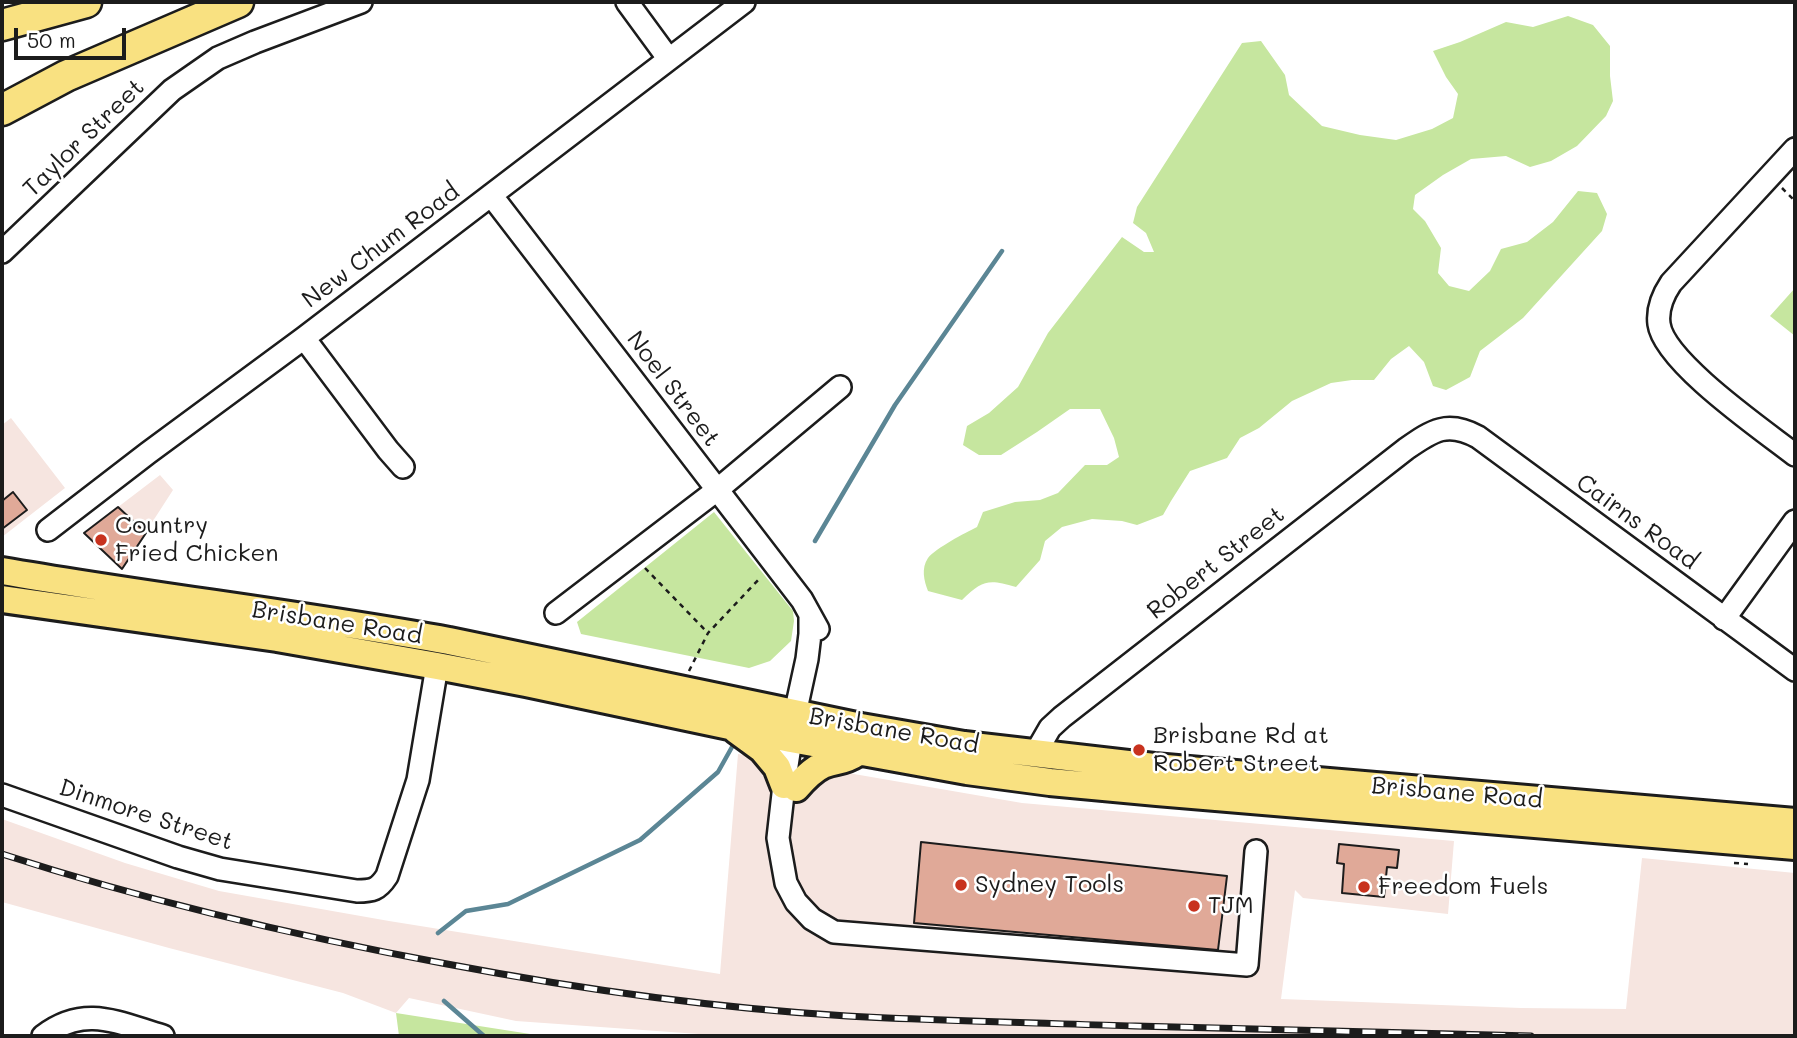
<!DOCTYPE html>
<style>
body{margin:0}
#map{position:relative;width:1797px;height:1038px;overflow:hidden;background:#fff;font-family:Mali,sans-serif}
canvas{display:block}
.frame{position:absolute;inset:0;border:4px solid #1c1c1c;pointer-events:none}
.scale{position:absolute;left:14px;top:28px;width:112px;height:32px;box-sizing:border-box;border:4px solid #1c1c1c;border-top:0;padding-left:9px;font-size:21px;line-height:24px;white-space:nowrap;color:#1c1c1c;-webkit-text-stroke:5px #fff;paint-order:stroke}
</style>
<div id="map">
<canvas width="1797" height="1038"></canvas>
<div class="frame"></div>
<div class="scale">50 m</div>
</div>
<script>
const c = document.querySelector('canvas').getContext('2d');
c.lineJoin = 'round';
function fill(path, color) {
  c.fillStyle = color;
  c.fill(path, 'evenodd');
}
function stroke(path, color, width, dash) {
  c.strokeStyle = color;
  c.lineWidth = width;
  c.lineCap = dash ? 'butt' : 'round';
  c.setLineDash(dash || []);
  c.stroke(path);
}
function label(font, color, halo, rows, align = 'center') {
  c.font = font + ' Mali,sans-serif';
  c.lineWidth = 5;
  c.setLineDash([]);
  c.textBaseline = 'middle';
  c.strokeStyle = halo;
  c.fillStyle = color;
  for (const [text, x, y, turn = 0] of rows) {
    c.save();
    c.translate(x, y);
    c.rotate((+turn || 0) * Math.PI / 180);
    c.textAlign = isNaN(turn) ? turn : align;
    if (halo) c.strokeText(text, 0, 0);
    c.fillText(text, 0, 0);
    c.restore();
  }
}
const built = new Path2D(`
 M11,418L65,488L2,537V425Z
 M160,475L173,490L122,569L84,533Z
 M738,754L1022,803L1454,841L1448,914L1303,898L1295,890L1281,999L1521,1008L1626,1009L1642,858L1795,873V1036H727L516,1021L409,998L396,1013L343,993L169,948L2,902V819L125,863L219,891L389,921L720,974Z`);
const green = new Path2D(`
 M1568,16L1593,25L1610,46V76L1613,101L1606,116L1577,146L1551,161L1530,167L1506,156L1471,159L1443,175L1415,195L1413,209L1425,221L1441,248L1438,273L1449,286L1469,291L1490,271L1501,249L1527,242L1553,222L1578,191L1597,193L1607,214L1602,231L1523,318L1480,351L1470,377L1446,390L1433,386L1424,362L1409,346L1391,359L1374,380H1352L1331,383L1292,401L1259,428L1240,438L1227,458L1190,471L1171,501L1163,515L1137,525L1122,521L1092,519L1062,527L1045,541L1040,560L1016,587C988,579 983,580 962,600L928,591C924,581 921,568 928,558C936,548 965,533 977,527L983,512L1015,502L1040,500L1058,493L1085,465H1107L1119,457L1114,438L1100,409H1070L1037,432L1001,455H979L963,445L967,426L989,413L1018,387L1048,333L1122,237L1144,252H1154L1146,233L1133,223L1137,207L1242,43L1261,41L1285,75L1289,95L1322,126L1360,135L1396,140L1432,129L1453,118L1458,94L1446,77L1433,51L1460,42L1506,22L1533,27Z
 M1795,288V336L1770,316Z
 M714,512L793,611L794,621L791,641L770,661L749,668L581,634L577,622Z
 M396,1013L543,1036H399Z`);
const stream = new Path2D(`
 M815,541L895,405L1002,251
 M438,933L466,911L508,904L640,840L718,772L732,747
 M444,1001L484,1036`);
const building = new Path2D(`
 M13,492L27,510L2,529V501Z
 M118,507L146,533L122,569L84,533Z
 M921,842L1227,876L1218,950L914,923Z
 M1339,844L1399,850L1397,868L1387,867L1384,897L1342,893L1344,864L1337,863Z`);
const path = new Path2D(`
 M1782,188L1795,201
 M645,568L708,633
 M689,671L708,633L761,577
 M1734,863L1748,864`);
const minor = new Path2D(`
 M627,2L668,58
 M1795,149L1671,283C1663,295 1657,309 1659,324C1664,362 1763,430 1795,455
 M491,195L802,600L818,629
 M2,252L172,90L218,58L255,42L361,2
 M304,338L388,450L403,467
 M48,530L148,453L304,338L744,2
 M556,613L717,490L840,387
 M810,617V634L807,659L795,714L784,785L778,838L786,883L796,902L812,919L834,932L1247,965L1256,851
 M1724,619L1795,521
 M1035,754L1050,728L1062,717L1406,449C1432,431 1447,420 1478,437L1795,670
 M2,795L178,857L220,869L357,891C372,891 378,890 387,876L418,780L437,666
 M43,1036C85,1004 118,1023 163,1036`);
const major = new Path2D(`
 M2,571C151,597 301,614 449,641L861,727L964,745L1154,767L1795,822
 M2,599L277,638L437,666L526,683L791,739L967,771L1050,782L1157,792L1795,846
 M736,730L762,749L777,767L784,785
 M796,788C804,779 812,770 823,765C837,759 842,763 857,753`);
const highway = new Path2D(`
 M2,25L86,2
 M2,110L66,76L238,2`);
const rail = new Path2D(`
 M2,854C147,901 296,936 447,964C579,989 713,1008 847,1016C943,1021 1039,1023 1135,1026C1267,1029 1399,1033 1531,1036`);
const markers = [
 [101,540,7,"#c8321e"],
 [1139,750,7,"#c8321e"],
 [961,885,7,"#c8321e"],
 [1364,887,7,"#c8321e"],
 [1194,906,7,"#c8321e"]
];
const streetNames = [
 ["Taylor Street",84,138,-44],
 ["New Chum Road",381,246,-37],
 ["Noel Street",673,389,53],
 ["Cairns Road",1637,522,36],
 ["Robert Street",1216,563,-38],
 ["Brisbane Road",337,623,9],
 ["Brisbane Road",894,731,10],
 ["Brisbane Road",1457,793,5],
 ["Dinmore Street",146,815,18]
];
const poiNames = [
 ["Country",115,526],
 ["Fried Chicken",115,554],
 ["Brisbane Rd at",1153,736],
 ["Robert Street",1153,764],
 ["Sydney Tools",975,885],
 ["Freedom Fuels",1378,887],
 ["TJM",1208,906]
];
fill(built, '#f6e5e0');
fill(green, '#c6e69f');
stroke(stream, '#5b8695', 4.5);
fill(building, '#e0a998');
stroke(building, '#1c1c1c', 2);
stroke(minor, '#1c1c1c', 26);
stroke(major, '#1c1c1c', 32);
stroke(highway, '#1c1c1c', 35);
stroke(path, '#1c1c1c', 2.5, [5, 5]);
stroke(minor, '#fff', 21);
stroke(major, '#f9e181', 26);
stroke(highway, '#f9e181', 30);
stroke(rail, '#1c1c1c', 7);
stroke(rail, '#fff', 4.5, [13]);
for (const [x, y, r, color] of markers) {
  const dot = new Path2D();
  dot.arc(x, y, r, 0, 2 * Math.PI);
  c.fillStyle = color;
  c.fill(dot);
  stroke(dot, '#fff', 2.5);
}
label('24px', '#1c1c1c', '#fff', streetNames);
label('24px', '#1c1c1c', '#fff', poiNames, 'left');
</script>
